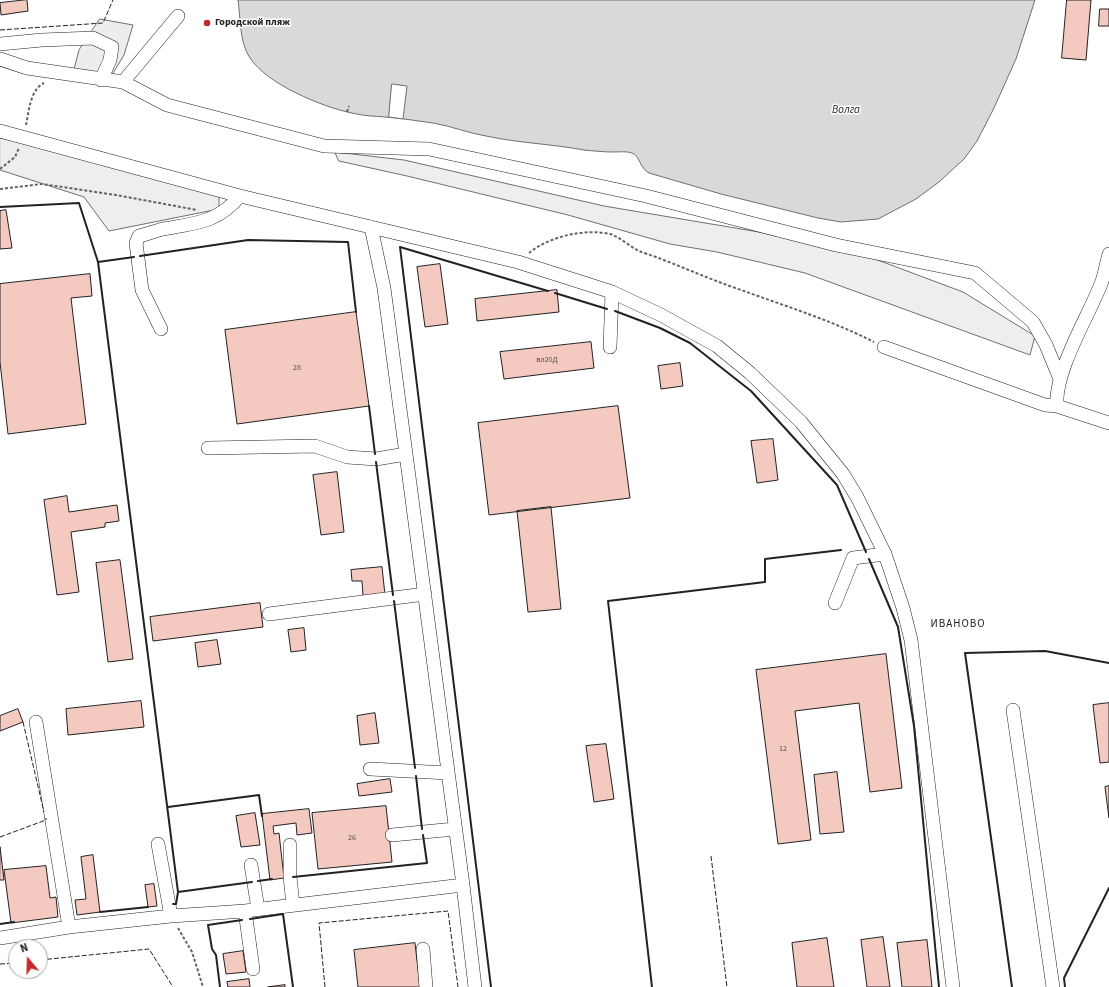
<!DOCTYPE html>
<meta charset="utf-8">
<style>
body{margin:0}
#map{position:relative;width:1109px;height:987px;overflow:hidden;background:#fff;font-family:"Source Sans 3",sans-serif}
canvas{display:block}
.north{position:absolute;left:8px;top:939px;width:40px;height:40px;box-sizing:border-box;background:#fff;border:1px solid #a7a7a7;border-radius:50%;rotate:341deg;font-size:11px;font-weight:700;line-height:16px;text-align:center;color:#222}
.north::after{content:'';display:block;margin:auto;width:14px;height:18px;background:#c62828;clip-path:polygon(50% 0,100% 100%,50% 72%,0 100%)}
</style>
<div id="map">
<canvas width="1109" height="987"></canvas>
<div class="north">N</div>
</div>
<script>
const c = document.querySelector('canvas').getContext('2d');
c.lineJoin = 'round';
function fill(path, color) {
  c.fillStyle = color;
  c.fill(path, 'evenodd');
}
function stroke(path, color, width, dash) {
  c.strokeStyle = color;
  c.lineWidth = width;
  c.lineCap = dash ? 'butt' : 'round';
  c.setLineDash(dash || []);
  c.stroke(path);
}
function label(font, color, halo, rows, align = 'center') {
  c.font = font + ' "Source Sans 3",sans-serif';
  c.lineWidth = 3;
  c.setLineDash([]);
  c.textBaseline = 'middle';
  c.strokeStyle = halo;
  c.fillStyle = color;
  for (const [text, x, y, turn = 0] of rows) {
    c.save();
    c.translate(x, y);
    c.rotate((+turn || 0) * Math.PI / 180);
    c.textAlign = isNaN(turn) ? turn : align;
    if (halo) c.strokeText(text, 0, 0);
    c.fillText(text, 0, 0);
    c.restore();
  }
}
const green = new Path2D(`
 M0,138L38,146L219,195V209L109,231L84,197L0,170Z
 M335,152L404,160L604,206L759,232L875,259L963,292L1035,336L1030,355L805,273L717,252L670,244L568,215L407,176L339,161Z`);
const parking = new Path2D(`
 M100,19L133,25L124,55L110,78L72,77L79,50Z`);
const water = new Path2D(`
 M238,0H1035L1016,59L994,108L977,141L964,159L939,182L916,199L878,219L841,222L818,218L721,194L649,173C640,168 639,155 632,153C627,151 620,152 614,152C604,152 594,151 584,150C552,144 518,143 486,136C468,133 451,126 433,123C417,121 401,118 385,117C374,116 363,116 352,113C322,107 267,84 250,58C239,41 241,20 238,0Z`);
const pier = new Path2D(`
 M392,84L407,86L403,119L389,117Z`);
const building = new Path2D(`
 M27,0L28,11L1,15L0,3Z
 M1067,0H1091L1086,60L1062,58Z
 M1100,9H1109V26H1099Z
 M6,210L12,248L0,249V211Z
 M440,264L448,324L425,327L417,267Z
 M90,274L92,296L71,298L86,424L8,434L0,362V284Z
 M557,290L559,312L477,321L475,299Z
 M356,312L369,406L237,424L225,330Z
 M591,342L594,368L504,379L500,352Z
 M680,363L683,386L661,389L658,366Z
 M618,406L630,498L489,515L478,423Z
 M773,439L778,480L757,483L751,441Z
 M337,472L344,532L321,535L313,475Z
 M67,496L69,512L117,505L119,521L105,523V527L71,532L79,592L57,595L44,500Z
 M551,507L561,609L528,612L517,511Z
 M120,560L133,659L108,662L96,563Z
 M382,567L385,595L363,596L362,581H352L351,570Z
 M260,603L263,627L153,641L150,617Z
 M304,628L306,650L291,652L288,630Z
 M217,640L221,664L198,667L195,643Z
 M886,654L902,788L870,792L859,703L795,711L811,840L778,844L756,670Z
 M141,701L144,727L68,735L66,709Z
 M1109,703V762L1100,763L1093,705Z
 M18,709L23,722L0,731V716Z
 M375,713L379,743L360,745L357,716Z
 M606,744L614,799L594,802L586,746Z
 M837,772L844,832L820,834L814,775Z
 M390,779L392,792L359,796L357,784Z
 M1109,786V818L1105,787Z
 M386,806L392,862L318,869L312,813Z
 M309,809L312,833L297,835L296,823L273,826L274,834L279,833L284,878L270,880L262,814Z
 M255,813L260,845L241,847L236,816Z
 M0,847L4,880H0Z
 M93,855L100,912L77,915L75,900L86,899L81,857Z
 M46,866L50,898L56,897L58,917L11,923L4,870Z
 M154,884L157,906L148,907L145,885Z
 M883,937L890,987H867L861,940Z
 M827,938L834,987H797L792,943Z
 M927,940L932,987H902L897,943Z
 M415,943L420,987H358L354,950Z
 M243,951L246,972L226,974L223,954Z
 M249,979L250,987H228L227,982Z
 M285,985V987H268Z`);
const path = new Path2D(`
 M347,112L349,106
 M26,125C29,111 30,90 44,83
 M0,169L15,157L19,148
 M0,189L42,184L116,195L197,210
 M529,253C548,237 585,228 610,234C620,237 629,246 639,251C644,253 650,255 656,257C685,268 714,281 744,291C788,307 833,321 874,342
 M178,928L192,952L203,987`);
const minor = new Path2D(`
 M0,44L42,40L93,38L112,47L110,60L101,80
 M0,59L27,68L123,82L178,16
 M123,82L167,105L324,146L429,149L646,196L836,245L975,273L1033,322L1046,345L1060,379
 M0,131L240,196L518,262L612,292L661,315L717,346L750,373L801,422L843,474L857,497L885,554L903,608L911,640L953,987
 M371,227L384,288L406,454L463,885L475,987
 M161,329L142,290L136,243L139,236C147,234 155,231 163,229C196,223 217,223 240,196
 M610,347L612,292
 M884,347L1045,405L1057,406L1109,423
 M1057,406C1054,372 1088,317 1101,284C1105,274 1106,264 1109,254
 M208,448L315,446L347,457L376,459L406,454
 M835,603L853,558L885,554
 M269,614L425,594
 M1013,710L1053,987
 M36,722L69,927
 M370,769L448,773
 M392,835L455,829
 M158,844L171,916
 M290,845V877L293,905
 M251,865L258,909
 M245,911L253,969
 M0,938L69,927L171,916L245,911L463,885
 M423,949L426,987`);
const fence = new Path2D(`
 M0,30L103,23L113,0
 M23,722L44,812
 M0,837L46,820V818
 M711,856L727,987
 M40,960L149,949L173,987
 M0,964L16,963
 M325,987L319,923L448,911L458,987`);
const wall = new Path2D(`
 M0,207L79,203L98,262L178,892L176,904H173
 M140,256L248,240L348,242L356,312
 M98,262L134,257
 M555,293L607,309
 M615,311L660,328L690,343L751,391L837,485L866,552
 M369,406L375,454
 M376,462L393,595
 M869,559L898,627L914,726L939,987
 M394,601L415,768
 M416,776L422,829
 M168,807L259,795L262,816
 M293,877L427,863L423,835
 M258,881L272,879
 M178,892L252,882
 M100,912L148,907
 M250,919L283,914L293,987
 M0,924L14,922
 M220,987L216,955L212,949L208,925L242,920
 M491,987L400,247L548,291
 M652,987L608,601L765,582V559L841,550
 M1012,987L965,653L1045,651L1109,663
 M1065,987L1064,978L1109,888`);
const markers = [
 [207,23,4,"#c62828"]
];
const numberNames = [
 ["вл20Д",547,360],
 ["28",297,368],
 ["12",783,749],
 ["26",352,838]
];
const poiNames = [
 ["Городской пляж",215,23]
];
const waterNames = [
 ["Волга",846,111]
];
const neighbourhoodNames = [
 ["ИВАНОВО",958,625]
];
fill(green, '#eee');
stroke(green, '#6f6f6f', 1);
fill(parking, '#ededed');
stroke(parking, '#6f6f6f', 1);
fill(water, '#d9d9d9');
stroke(water, '#6f6f6f', 1);
fill(pier, '#fff');
stroke(pier, '#6f6f6f', 1);
fill(building, '#f3c9c0');
stroke(building, '#222', 1);
stroke(minor, '#222', 14);
stroke(path, '#646464', 2, [3, 2]);
stroke(minor, '#fff', 13);
stroke(fence, '#222', 1, [5, 2]);
stroke(wall, '#222', 2);
for (const [x, y, r, color] of markers) {
  const dot = new Path2D();
  dot.arc(x, y, r, 0, 2 * Math.PI);
  c.fillStyle = color;
  c.fill(dot);
  stroke(dot, '#fff', 1.5);
}
label('8px', '#564c4a', null, numberNames);
label('bold 10px', '#222', '#fff', poiNames, 'left');
label('italic 11px', '#222', '#fff', waterNames);
c.letterSpacing = '1px';
label('11px', '#222', '#fff', neighbourhoodNames);
c.letterSpacing = '0px';
</script>
